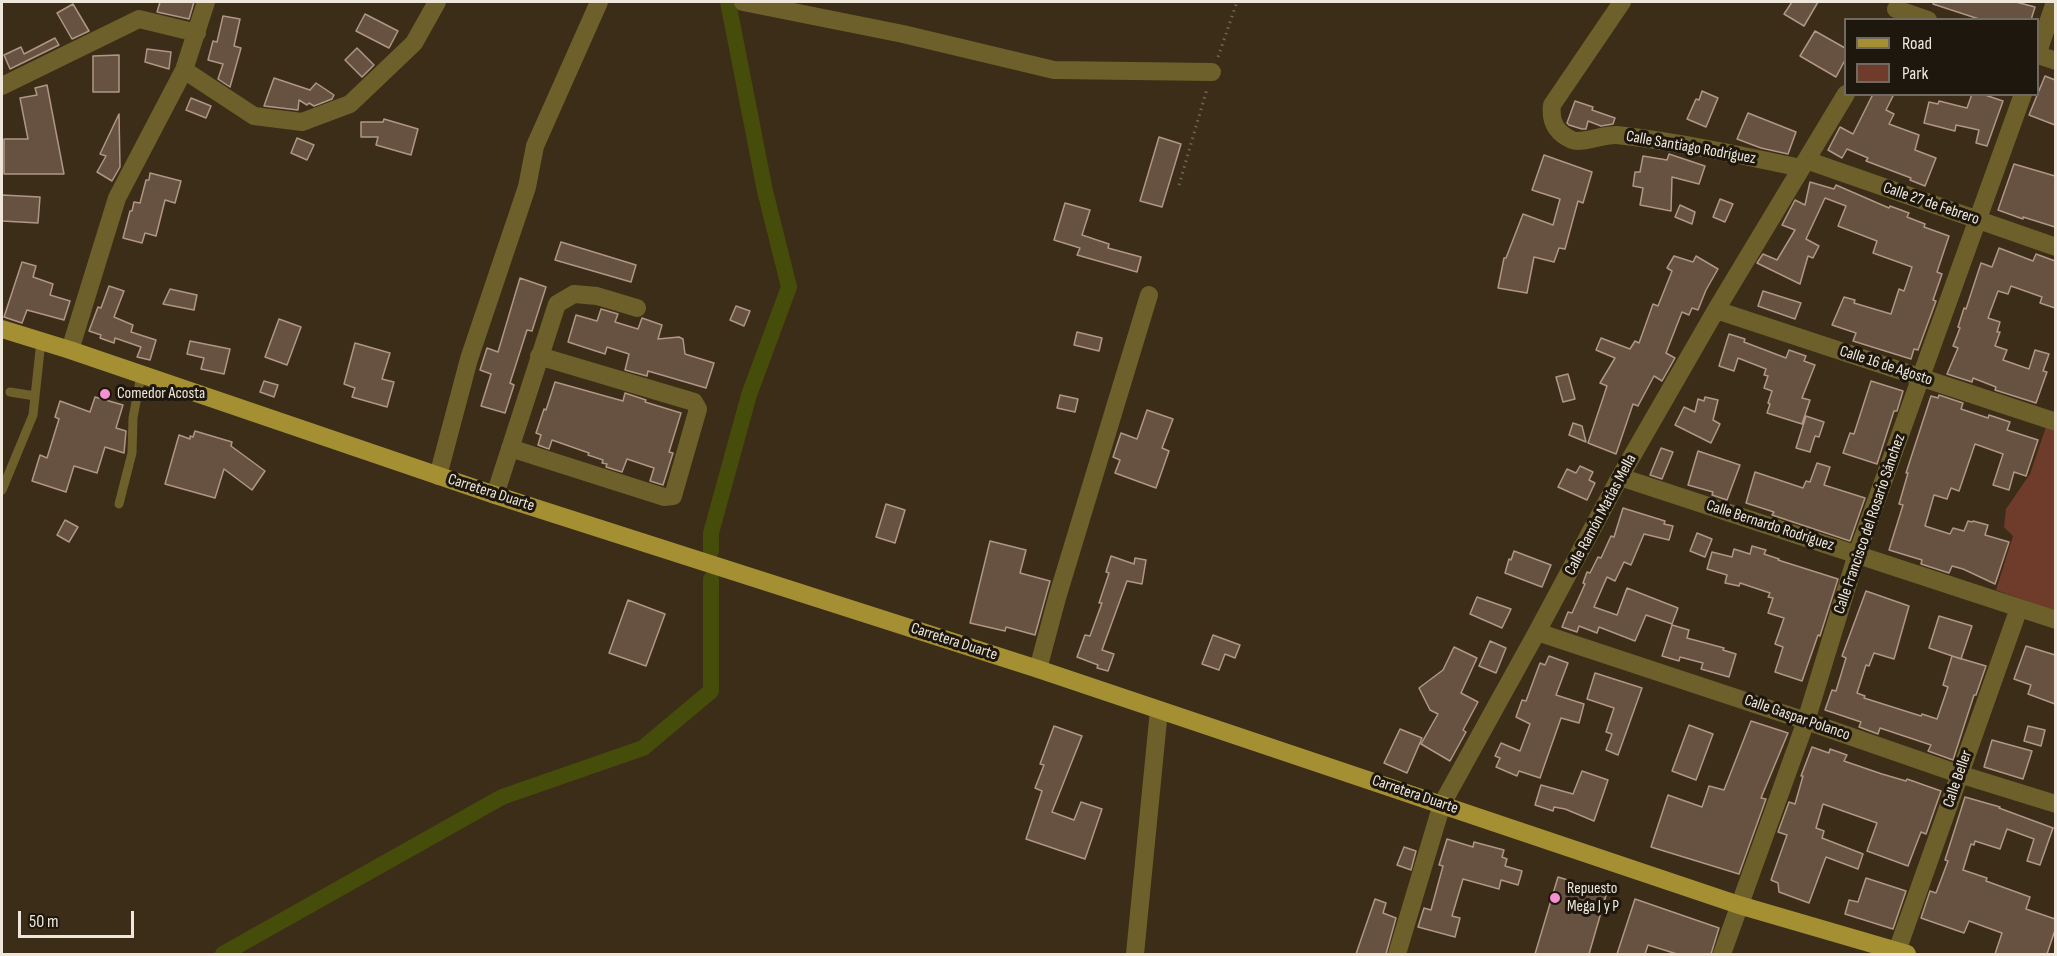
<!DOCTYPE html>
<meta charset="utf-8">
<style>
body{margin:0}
#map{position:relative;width:2057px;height:956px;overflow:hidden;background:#3b2d18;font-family:"Sofia Sans Condensed",sans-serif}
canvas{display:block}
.frame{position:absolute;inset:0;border:3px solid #efe7da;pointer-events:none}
.legend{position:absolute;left:1844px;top:18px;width:195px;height:78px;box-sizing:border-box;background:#1d170e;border:2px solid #716a60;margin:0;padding:8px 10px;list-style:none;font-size:18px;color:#efe7da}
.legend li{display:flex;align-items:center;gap:12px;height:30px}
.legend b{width:30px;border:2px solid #716a60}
.scale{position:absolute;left:18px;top:911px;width:116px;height:27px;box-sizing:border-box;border:3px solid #efe7da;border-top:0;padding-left:8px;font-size:18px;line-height:21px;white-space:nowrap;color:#efe7da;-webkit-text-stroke:4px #1d170e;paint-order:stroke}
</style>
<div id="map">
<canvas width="2057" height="956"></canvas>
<div class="frame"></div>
<ul class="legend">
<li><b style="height:8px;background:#a48f33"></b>Road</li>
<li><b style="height:16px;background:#6f3b2a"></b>Park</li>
</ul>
<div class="scale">50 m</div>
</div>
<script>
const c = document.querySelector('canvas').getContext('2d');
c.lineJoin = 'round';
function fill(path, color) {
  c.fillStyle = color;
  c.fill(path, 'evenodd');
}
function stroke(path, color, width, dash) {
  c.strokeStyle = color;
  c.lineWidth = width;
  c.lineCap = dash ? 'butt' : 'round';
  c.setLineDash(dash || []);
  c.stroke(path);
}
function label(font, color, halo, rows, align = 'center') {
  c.font = font + ' "Sofia Sans Condensed",sans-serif';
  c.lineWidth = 6;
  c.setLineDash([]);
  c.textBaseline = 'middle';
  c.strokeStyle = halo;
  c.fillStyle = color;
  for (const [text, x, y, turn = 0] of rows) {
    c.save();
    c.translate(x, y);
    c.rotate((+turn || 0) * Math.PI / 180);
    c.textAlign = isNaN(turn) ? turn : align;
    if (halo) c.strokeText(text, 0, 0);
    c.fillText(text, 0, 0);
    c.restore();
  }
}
const green = new Path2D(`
 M2047,424L2055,427V611L1996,590L2013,536L2004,527L2006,509L2030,474Z`);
const canal = new Path2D(`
 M711,551V533L749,395L789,287L765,191L728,2
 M223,954L502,797L643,748L711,691V579`);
const building = new Path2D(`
 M160,2H194L189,19L157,12Z
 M1792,2H1818L1804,26L1784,14Z
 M1934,2H2016L2035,7L2031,20H1982L1933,4Z
 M73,4L89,31L72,39L57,13Z
 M365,14L398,31L389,48L356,31Z
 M223,16L240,19L234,46L241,48L230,87L218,79L223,64L208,60L213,41L217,42Z
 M1815,31L1845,48V60L1836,77L1800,56Z
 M55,38L59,45L10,69L4,55L21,47L24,54Z
 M357,48L374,65L362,77L345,60Z
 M147,49L171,52L169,69L145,62Z
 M119,55V92H93V56Z
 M2045,76L2055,80V125L2029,115Z
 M274,78L310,90L316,83L334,95L332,99L314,106L309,103L307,105L299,100L298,110L264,106Z
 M47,85L64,174H4V139H28L20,98L37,95L35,88Z
 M1702,91L1718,98L1706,127L1687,119L1696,99L1699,100Z
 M1873,94H1894L1886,110L1894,114L1889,124L1919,135L1915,150L1936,158L1925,186L1910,180L1911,178L1866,161L1868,158L1847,149L1842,158L1828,150L1840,127L1853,134Z
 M1972,94H1982L2003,101L1987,146L1976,143L1979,130L1956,125L1955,131L1924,123L1929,102L1938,104L1939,101L1967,108Z
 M191,98L211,106L206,118L186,110Z
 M1575,101L1593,107L1592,110L1615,118L1613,124L1601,126L1588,121L1586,129H1582L1569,125L1567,123Z
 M1748,113L1796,132L1788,154L1761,148L1737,139Z
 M119,114L120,167L112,181L97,172L106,156L100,154Z
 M384,119L418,129L411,155L376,145L378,137H361V122H383Z
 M1159,137L1181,144L1162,207L1140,201Z
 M297,138L314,145L307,160L291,153Z
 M1669,154L1705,166L1699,184L1672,177L1671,211L1640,205L1643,188L1633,186L1635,172H1640L1643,156L1667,160Z
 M1544,155L1592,172L1583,203L1578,201L1565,249L1559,248L1554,262L1534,257L1527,293L1498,288L1504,258H1506L1523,214L1553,225L1560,199L1532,190Z
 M2014,164L2055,176V227L2023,217V219L1998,210Z
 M150,173L181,181L175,203L165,200L156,236L145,233L142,243L123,238L130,211H132L134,202L140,203L146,180H149Z
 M1810,182L1834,189L1836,185L1889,208L1890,206L1909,213L1907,217L1925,224L1924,227L1949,236L1937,272L1942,274L1933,300L1936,301L1918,350L1914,349L1911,359L1853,341L1856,333L1832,325L1844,297L1855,300L1854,303L1891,314L1899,289L1904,291L1912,267L1873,253L1877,241L1838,226L1846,206L1825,198L1806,239L1819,246L1813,258L1808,256L1800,284L1757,263L1763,254L1777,260L1795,230L1782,225L1795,200L1805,205Z
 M2,195L40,197L38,223L2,221Z
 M1720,199L1733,204L1725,222L1713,217Z
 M1065,203L1090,210L1082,235L1109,244L1108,248L1141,257L1137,272L1077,255L1080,248L1054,240Z
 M1680,205L1695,212L1692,224L1675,217Z
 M561,242L636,265L631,282L555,260Z
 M1999,248L2033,261L2036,254L2055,261V308L2040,303L2042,297L2011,286L2008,294L1998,291L1988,318L2000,322L1997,332H2000L1995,346L2007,350L2003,360L2029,369L2035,350L2049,354L2043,371L2047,372L2036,403L1995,390L1996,387L1973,378L1972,382L1947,374L1958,348L1953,346L1960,328L1958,327L1964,308L1966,309L1981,263L1992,267Z
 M1674,256L1693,262L1696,256L1718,269L1706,290L1698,310L1692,308L1689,315L1682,312L1666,353L1675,358L1662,381L1654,376L1638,406L1633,404L1616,454L1588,443L1607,386L1600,383L1615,358L1596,350L1601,338L1630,349L1635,341L1639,343L1653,304L1658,306L1672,271L1667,268Z
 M22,262L36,266L33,277L53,284L50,295L70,301L64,320L27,310L22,323L4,317Z
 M520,278L546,287L532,331L527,330L510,383L514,385L505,413L481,406L491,374L480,370L487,348L498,352Z
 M109,286L124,291L114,317L133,325L131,332L156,340L150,360L137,357L141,347L115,338L114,343L100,338L101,335L89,331L98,307L101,308Z
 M170,289L197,295L194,310L163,304Z
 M1763,291L1801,303L1795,319L1758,306Z
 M736,306L750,311L744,326L730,320Z
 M601,309L618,314L615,322L638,329L642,318L662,325L658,339L679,337L683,339L685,354L714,363L706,388L648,371L647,376L625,370L629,354L607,347L605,354L568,342L576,315L597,321Z
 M279,319L301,327L287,365L265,357Z
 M1077,332L1102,338L1099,351L1074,345Z
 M1729,334L1745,339L1744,342L1786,358L1789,350L1806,356L1804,361L1815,365L1802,398L1810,400L1802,424L1767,413L1770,404L1768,403L1772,391L1764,388L1768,376L1764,375L1766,369L1738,358L1734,371L1719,366Z
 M190,341L230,349L224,374L201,369L204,358L187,354Z
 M355,343L390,353L382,379L394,382L387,407L352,397L355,388L344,384Z
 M1568,374L1575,399L1563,402L1556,377Z
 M264,381L278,385L274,397L260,392Z
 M1871,381L1903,391L1897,411H1894L1877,464L1843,453L1850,433L1854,434Z
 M555,382L623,401L625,393L646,400L645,402L681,413L669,452L673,453L663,485L650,481L654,468L627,459L622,472L606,467L607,464L602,463L603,460L588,455L589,453L552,440L549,449L538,445L541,435L536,433L544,409L546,410Z
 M1060,395L1078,399L1075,412L1057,408Z
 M1939,395L1963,403L1961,409L1988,418L1989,415L2010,422L2007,430L2038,440L2026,476L2014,472L2009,490L1993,485L2003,454L1975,444L1959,491L1951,488L1947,499L1934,495L1925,526L1950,534L1953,528L1964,531L1968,521L1972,522L1973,521L1988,525L1985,535L2009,542L1995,584L1963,569L1952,566L1949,573L1921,564L1922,560L1889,550L1903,505L1899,504L1908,473H1906L1931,396L1938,398Z
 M95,397L123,405L116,428L126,431L124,453L105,447L97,473L74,466L66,492L32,481L40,455L47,458L59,419L55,417L60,401L90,412Z
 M1705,397L1718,400L1713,420L1720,424L1711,443L1675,425L1684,407L1695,412L1698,399L1704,401Z
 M1147,410L1173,419L1162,448L1169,451L1156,488L1115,473L1120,460L1113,457L1121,433L1137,439Z
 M1806,416L1824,422L1819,437L1815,436L1810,452L1796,448Z
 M1573,423L1582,426L1586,442L1569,435Z
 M195,431L232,442L231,446L265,471L252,490L224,469L215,498L165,484L179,435L190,439V436L193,437Z
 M1661,448L1673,452L1662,479L1650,475Z
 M1698,451L1740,465L1727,500L1712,495L1713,492L1688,485Z
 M1817,463L1830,467L1824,485L1865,498L1850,541L1772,515L1774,512L1746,503L1755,472L1803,488L1806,481L1810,482Z
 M1580,466L1593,472L1589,480L1595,483L1587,500L1558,487L1567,469L1576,473Z
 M886,504L905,510L895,543L876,537Z
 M1623,508L1665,521L1664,524L1673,526L1669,540L1644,534L1631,565L1624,562L1615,581L1607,577L1594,607L1617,615L1627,588L1678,608L1672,624L1646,615L1635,641L1599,627L1597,633L1579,626L1577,632L1562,627L1568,612L1572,613L1585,584L1583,583L1587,572L1590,573L1598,557L1601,558L1611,536L1614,537Z
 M65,520L78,527L69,542L57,535Z
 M1697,533L1712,539L1705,557L1690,551Z
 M990,541L1026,550L1020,573L1050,581L1035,635L1006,627L1005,631L970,623Z
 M1752,546L1766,550L1764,554L1779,559L1778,560L1838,579L1820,636L1818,635L1802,681L1775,672L1783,647L1775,644L1784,618L1768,613L1773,598L1768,597L1770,593L1740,583L1739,586L1725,583L1727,575L1707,569L1712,552L1732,557L1734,549L1750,554Z
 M1514,551L1551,565L1542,587L1505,573L1509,559L1511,560Z
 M1111,556L1134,564L1135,558L1146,560L1142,584L1127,581L1102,650L1114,654L1108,671L1097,668L1098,665L1077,657L1085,635L1090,636L1102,603H1099L1109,573L1106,572Z
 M1866,591L1909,606L1894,659L1874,653L1869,666L1866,665L1857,693L1865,696L1864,698L1921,716L1922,714L1937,719L1948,687L1943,685L1952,656L1986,666L1976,695H1974L1953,760L1928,751L1931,745L1880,728L1878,734L1859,727L1861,722L1825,710L1832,690L1836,691L1846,658L1842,656Z
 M1477,597L1511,609L1502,628L1470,614Z
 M628,600L665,614L646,666L609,653Z
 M1939,616L1972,626L1961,659L1929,648Z
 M1672,625L1689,630L1687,638L1724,648L1723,650L1736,654L1729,677L1701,669L1703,663L1680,657L1679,661L1662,656Z
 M1213,635L1240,645L1235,658L1225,654L1219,670L1202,664Z
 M1490,641L1506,648L1496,673L1479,666Z
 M2026,646L2055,655V704L2028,694L2031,685L2014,679Z
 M1454,647L1477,658L1461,693L1478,702L1463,730L1466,732L1450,761L1421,744L1438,714L1430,710L1419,688L1443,670Z
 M1549,656L1568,663L1556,695L1584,704L1579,723L1561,718L1540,778L1519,771L1517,776L1496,767L1500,758L1495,756L1501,743L1520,751L1530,724L1516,717L1522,700L1526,701L1540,663L1545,665Z
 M1595,673L1642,688L1618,755L1606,750L1612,734L1606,732L1614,708L1587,699Z
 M1751,721L1788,733L1761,798L1766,799L1739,874L1651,847L1668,795L1702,807L1709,786L1724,790Z
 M1689,725L1713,734L1696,780L1672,771Z
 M1054,726L1082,736L1052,812L1074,820L1081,802L1102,809L1085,859L1026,839L1042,791L1035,788L1044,765L1040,764Z
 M2028,726L2045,730L2041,746L2024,741Z
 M1400,729L1422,738L1407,773L1384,763Z
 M1992,740L2032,751L2023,779L1984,767Z
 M1812,747L1829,753L1830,749L1847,755L1844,761L1882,774L1906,781L1907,779L1941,791L1926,834L1921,832L1908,866L1867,851L1877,823L1823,804L1816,828L1824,831L1822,838L1863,854L1858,869L1826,857L1809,903L1779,892L1778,883L1771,880L1787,835L1778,832L1789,802L1795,804L1803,776H1801Z
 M1582,771L1608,780L1594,821L1565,809L1554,807L1553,811L1535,805L1541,785L1573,794Z
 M1965,797L2000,807L1999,808L2053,828L2040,865L2027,861L2034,839L2007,829L2000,849L1975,841L1974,845L1971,844L1963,870L1987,878L1986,881L2030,897L2026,909L2055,919V930L2047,954H1995L2002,933L1969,921L1964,933L1921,918L1930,891L1936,893L1948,861L1945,860Z
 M1447,839L1473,847L1474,842L1504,850L1502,857L1507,859L1505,866L1522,871L1518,885L1501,880L1499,889L1463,879L1452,916L1460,918L1455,937L1418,927L1424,908L1431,910L1443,866L1439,865Z
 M1404,847L1416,851L1411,870L1397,865Z
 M1558,877L1607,892L1589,954H1535Z
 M1866,878L1906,891L1893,929L1845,914L1849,900L1858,902Z
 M1375,899L1386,903L1383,913L1396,918L1386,954H1356Z
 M1635,899L1719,928L1711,954H1677L1648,945L1645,954H1617Z`);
const path = new Path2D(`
 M1218,57L1237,2
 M1179,185L1207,89`);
const lane = new Path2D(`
 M10,392L35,396
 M2,490L33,415L41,341
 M119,504L132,453L133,418L141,375`);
const street = new Path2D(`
 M743,2L903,34L1054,70L1212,72
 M1622,2L1552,105C1550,122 1556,133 1572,140C1582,144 1604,134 1617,135C1679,142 1740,155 1801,168
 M1896,9L1928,20
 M2038,52L2055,2
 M2038,55L2056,61
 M184,70L254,116L302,122L350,104L414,43L437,2
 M2,86L139,19L197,33
 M1806,160L2056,247
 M1716,310L2056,422
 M70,350L117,198L184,70L206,2
 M510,448L664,497L673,496L698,409L694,402L539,356
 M438,476L469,359L527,187L535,146L599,2
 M1620,477L2056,620
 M495,495L557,304L574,294L597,296L637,308
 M1537,632L1806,721L1959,774L2056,804
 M1038,669L1057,598L1149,295
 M1897,951L2019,608
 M1135,954L1159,710
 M1397,954L1442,804L1537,632L1620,477L1716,310L1846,94
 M1722,954L1806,721L1857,554L2023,94`);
const primary = new Path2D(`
 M2,329L70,350L495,495L1038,669L1739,905L1907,954`);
const markers = [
 [105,394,6,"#f590d1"],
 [1555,898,6,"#f590d1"]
];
const streetNames = [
 ["Calle Santiago Rodríguez",1691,148,10],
 ["Calle 27 de Febrero",1931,204,19],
 ["Calle 16 de Agosto",1886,366,18],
 ["Carretera Duarte",491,493,18],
 ["Calle Ramón Matías Mella",1601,515,-62],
 ["Calle Francisco del Rosario Sánchez",1870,524,-71],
 ["Calle Bernardo Rodríguez",1770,526,18],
 ["Carretera Duarte",954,642,18],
 ["Calle Gaspar Polanco",1797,718,19],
 ["Calle Beller",1958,779,-71],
 ["Carretera Duarte",1415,795,19]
];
const poiNames = [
 ["Comedor Acosta",117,394],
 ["Repuesto",1567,889],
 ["Mega J y P",1567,907]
];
fill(green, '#6f3b2a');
stroke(canal, '#464c09', 16);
fill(building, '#675140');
stroke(building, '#b09785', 1.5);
stroke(path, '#716552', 3, [1.5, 4.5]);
stroke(lane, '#6d602a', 9);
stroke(street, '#6d602a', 18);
stroke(primary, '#a48f33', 18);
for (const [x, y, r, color] of markers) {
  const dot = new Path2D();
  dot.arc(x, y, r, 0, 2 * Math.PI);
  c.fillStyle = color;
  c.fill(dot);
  stroke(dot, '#1d170e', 2);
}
label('16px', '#efe7da', '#1d170e', streetNames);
label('16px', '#efe7da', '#1d170e', poiNames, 'left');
</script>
